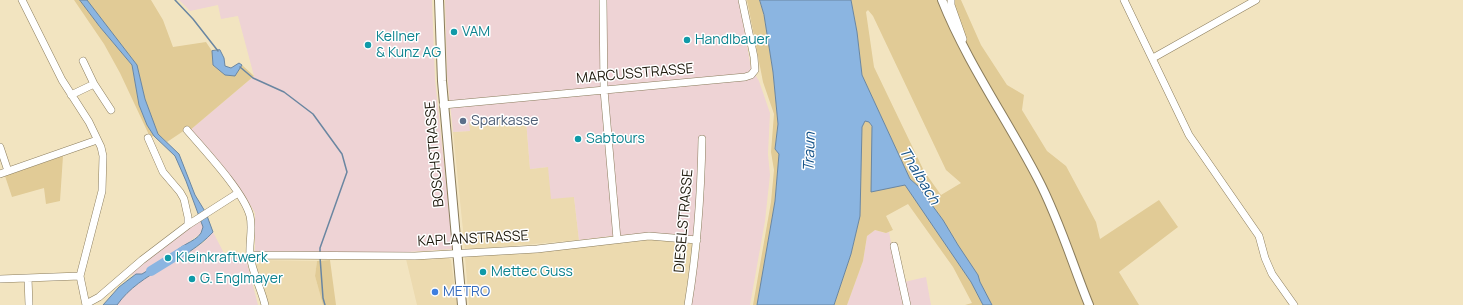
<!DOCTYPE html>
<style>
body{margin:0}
canvas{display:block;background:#f2e4c0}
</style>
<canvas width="1463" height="305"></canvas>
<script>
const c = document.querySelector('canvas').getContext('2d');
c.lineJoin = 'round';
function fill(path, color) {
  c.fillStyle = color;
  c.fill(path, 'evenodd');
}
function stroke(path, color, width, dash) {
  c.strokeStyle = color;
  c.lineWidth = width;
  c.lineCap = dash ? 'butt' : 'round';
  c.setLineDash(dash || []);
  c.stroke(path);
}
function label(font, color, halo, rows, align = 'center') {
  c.font = font + ' Manrope,sans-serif';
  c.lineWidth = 3;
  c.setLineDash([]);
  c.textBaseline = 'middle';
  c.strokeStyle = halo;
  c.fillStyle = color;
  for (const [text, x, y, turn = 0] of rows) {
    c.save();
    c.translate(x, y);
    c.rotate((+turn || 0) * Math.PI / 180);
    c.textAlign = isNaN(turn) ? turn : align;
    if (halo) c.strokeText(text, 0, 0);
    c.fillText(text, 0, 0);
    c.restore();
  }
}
const built = new Path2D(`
 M503,119L505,121L526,119L530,169L548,167L574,197L579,240L465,250L453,132L469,131V122Z
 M635,239L662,240L693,244L684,305H469L465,257Z
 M447,256L451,260L457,305H417L406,259Z
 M254,260L317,261L315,276L323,305H266Z`);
const industrial = new Path2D(`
 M179,0H432L435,79L453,249L363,255L255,254V213L245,196L189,131L254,76L238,16L221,19L218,5L190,11Z
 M445,0H739L751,68L759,81L770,113L768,154L770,175L765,221L750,305H690L700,248V238L657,234L620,235L579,240L574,197L551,199L548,167L530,169L526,119L505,121L503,119L469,122L470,131L453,132L447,74Z
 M199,219L203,227L200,234L179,249L174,254L173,257L162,264L161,262L142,274L128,275Z
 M875,230L885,233L889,232L903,305H847L863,261L867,236Z
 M213,232L227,259L245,255L258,305H117L122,297L141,281L187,254L204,242Z
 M926,277L931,305H908L904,282Z`);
const green = new Path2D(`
 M74,0H80L100,27L132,65L139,105L147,125L154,136L150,137L120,73L104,44Z
 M87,0H151L163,20L173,47L206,42L212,51L213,65L225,75L235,76L242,65L254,76L189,131L185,130L167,142L158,134L153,122L145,99L137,65Z
 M747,0H760L764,15L773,72L778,124L775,149L779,154L775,201L757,305H753L771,202L774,170L771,152L774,114L763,82Z
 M851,0H961L981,45L1007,85L1024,95L1022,110L1047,151L1066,166L1096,222L1100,239L1159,200L1178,227L1119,272L1139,305H992L980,282L978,275L958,245L943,220L918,186L910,179L862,75L857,32ZM868,10L873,16L946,170L961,183L941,195L924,171L874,67L866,12Z
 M865,121L869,122L905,185L971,282L983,305H965L972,303L953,267L908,204L886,216L893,230L886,233L875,230L867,236L863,261L847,305H834L851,254L860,216L862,127Z
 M63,156L60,201L46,204L44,188L12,197L5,176Z
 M330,260L336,305H323L315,276L317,261Z`);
const water = new Path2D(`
 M80,0H87L137,65L145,99L158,134L179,154L195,195L206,213L213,232C186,262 141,271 117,305H103L119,287L136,274H142L161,262L163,264L173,257C176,245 195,243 201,233C202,231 202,229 203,227L186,181L175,156L154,136L147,125L139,105L132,65L100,27Z
 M760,0H851L857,32L862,75L910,179L918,186L943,220L958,245L978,275L980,282L992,305H983L971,282L905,185L871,192L872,126L869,122L865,121L862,127L860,216L851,254L834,305H757L775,201L779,154L775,149L778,124L773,72L764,15Z
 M220,50L224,58L225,66L231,68L239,63L242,65L235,76L225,75L213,65L212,51Z`);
const stream = new Path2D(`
 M175,0L193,19L218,51
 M240,67L253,78L284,92L313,114L342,154L347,172L320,248V254
 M320,257L323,298L325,305`);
const river = new Path2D(`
 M151,271L185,250`);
const minor = new Path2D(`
 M22,0L62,80L89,122L101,147L103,156L102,191L80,276L86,305
 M603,0L604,90L617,239
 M951,0V5L963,39
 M1124,0L1189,135L1259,236L1265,258L1272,274L1294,305
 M1153,58L1256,0
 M83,61L94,84L111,110
 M71,95L94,84
 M443,105L745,77L751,75L755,70L754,57L742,0
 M187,130C204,150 244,192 250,216C253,228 249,242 250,255C252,272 261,288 265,305
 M0,147L8,171
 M0,174L97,140
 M188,225L238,193
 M894,246L907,305
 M250,255L415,256L537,249L649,236L697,240
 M28,278L29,305
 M0,279L80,276
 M86,304L99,297L142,260L188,225V217L184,199L180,192L163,172L148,138
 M688,305C697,250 701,195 702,139`);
const major = new Path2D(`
 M439,0L442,81L462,305
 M942,0C967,63 1007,119 1038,179C1059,219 1072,263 1089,305`);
const markers = [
 [454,32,4,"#0f9aa8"],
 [687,40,4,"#0f9aa8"],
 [368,45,4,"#0f9aa8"],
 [463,121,4,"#5c6f8a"],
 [578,139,4,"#0f9aa8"],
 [168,258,4,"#0f9aa8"],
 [483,272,4,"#0f9aa8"],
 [192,279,4,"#0f9aa8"],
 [435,292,4,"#3f7fe0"]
];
const cultureNames = [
 ["VAM",462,32],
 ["Kellner",376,37],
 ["& Kunz AG",376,53],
 ["Handlbauer",695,40],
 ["Sabtours",586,139],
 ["Kleinkraftwerk",176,258],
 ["Mettec Guss",491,272],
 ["G. Englmayer",200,279]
];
const streetNames = [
 ["MARCUSSTRASSE",635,74,-5],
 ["BOSCHSTRASSE",435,154,-95],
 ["DIESELSTRASSE",684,221,-85],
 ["KAPLANSTRASSE",473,239,-3]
];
const serviceNames = [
 ["Sparkasse",471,121]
];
const shopNames = [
 ["METRO",443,292]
];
const waterNames = [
 ["Traun",810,152,-88],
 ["Thalbach",919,176,59]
];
fill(built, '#ecdaaf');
fill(industrial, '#eed3d5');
fill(green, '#e1cb96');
fill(water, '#8bb5e1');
stroke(water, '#6a86a1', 1);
stroke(stream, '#6a86a1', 1.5);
stroke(river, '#8bb5e1', 10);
stroke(minor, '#8a7c5c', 8);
stroke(major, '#8a7c5c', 10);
stroke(minor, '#fff', 7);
stroke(major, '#fff', 8);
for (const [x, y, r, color] of markers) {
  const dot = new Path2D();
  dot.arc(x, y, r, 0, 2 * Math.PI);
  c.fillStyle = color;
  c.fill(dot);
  stroke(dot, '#fff', 1.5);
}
label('14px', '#0d838f', '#fff', cultureNames, 'left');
label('14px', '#1d180b', '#fff', streetNames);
label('14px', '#4e5e75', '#fff', serviceNames, 'left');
label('14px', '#366cbe', '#fff', shopNames, 'left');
label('italic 15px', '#135187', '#fff', waterNames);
</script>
